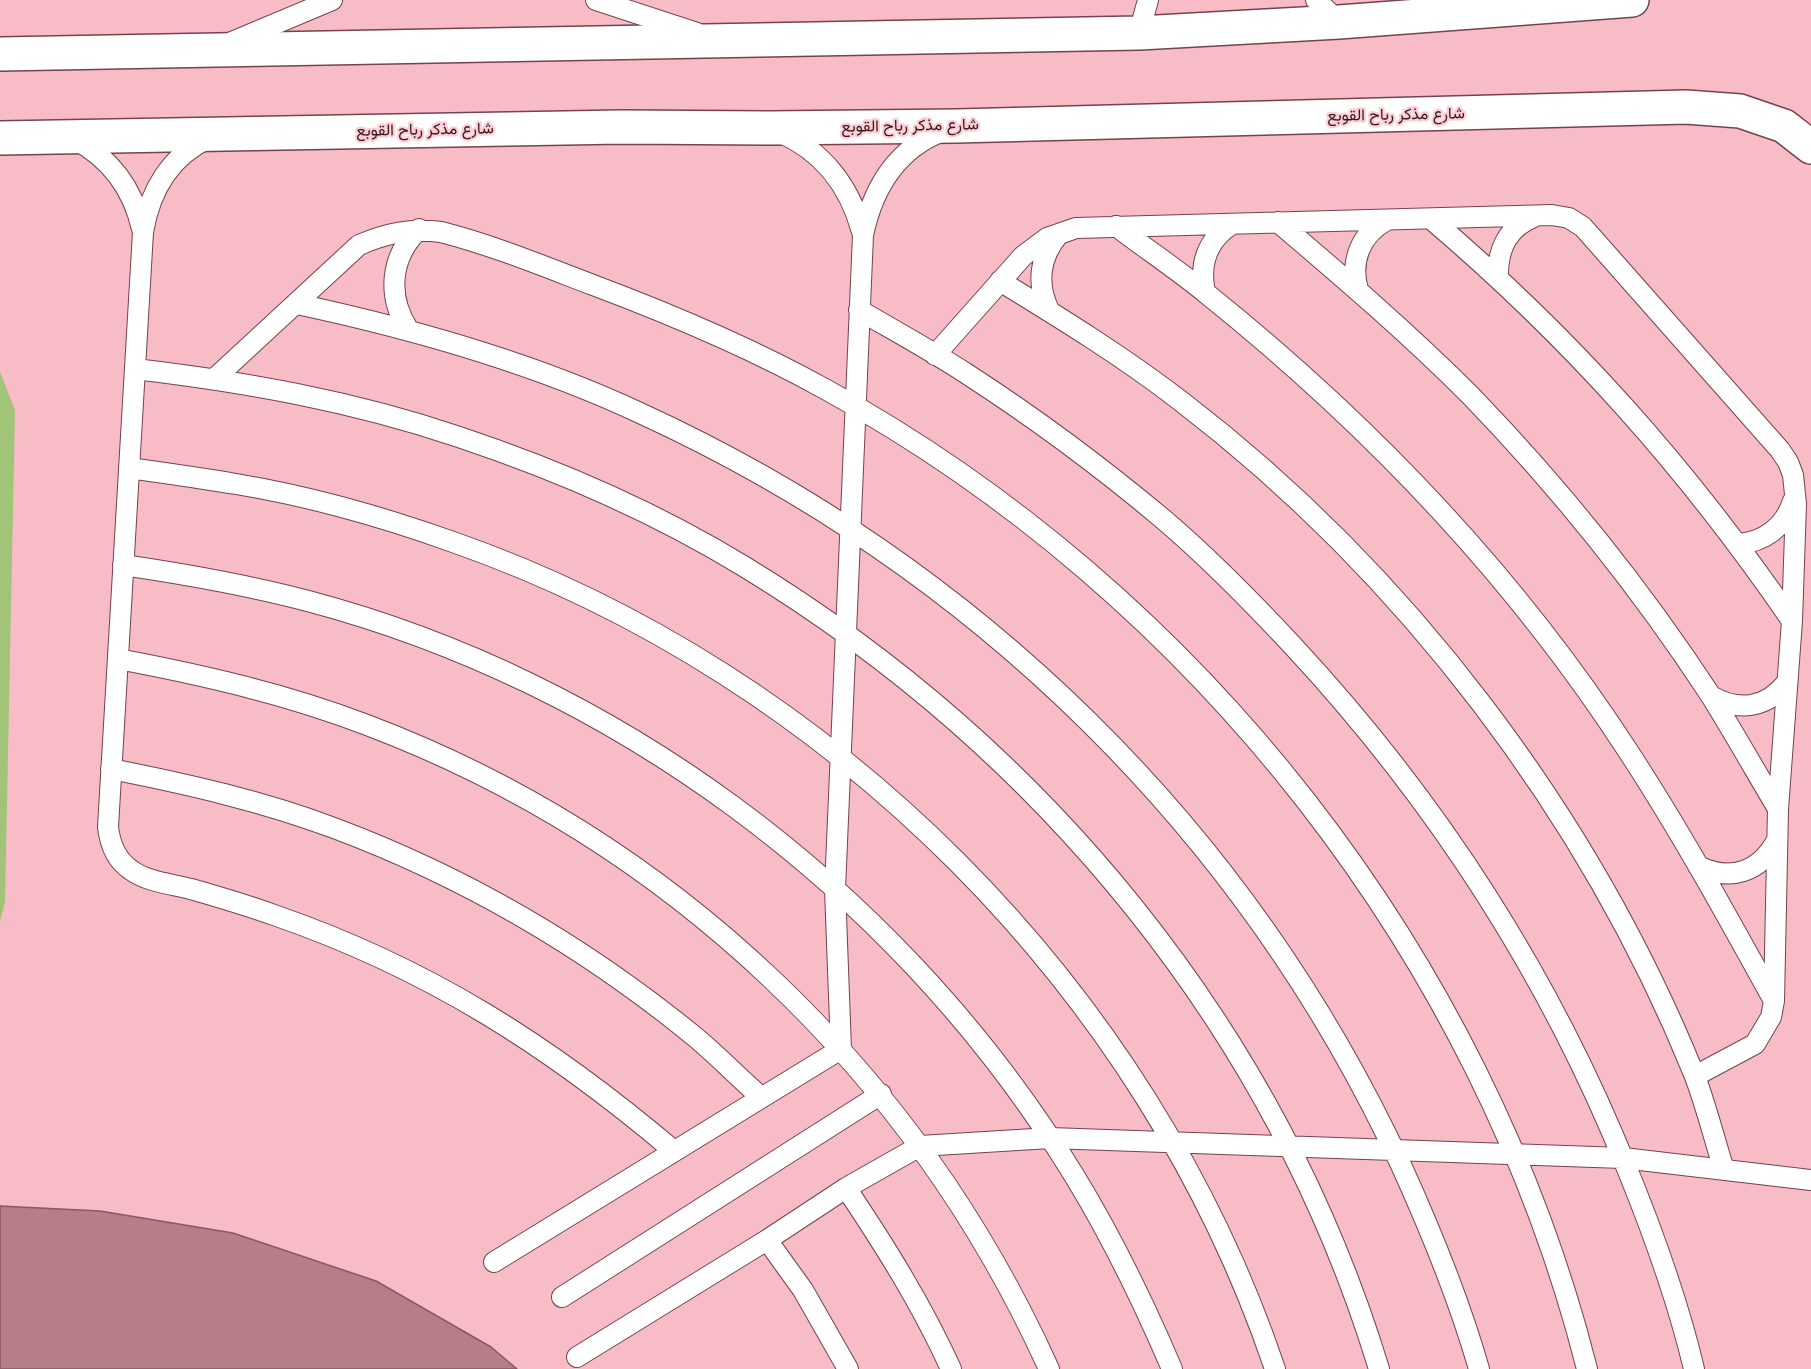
<!DOCTYPE html>
<meta charset="utf-8">
<style>
body{margin:0}
canvas{display:block;background:#f7bcc5}
</style>
<canvas width="1811" height="1369"></canvas>
<script>
const c = document.querySelector('canvas').getContext('2d');
c.lineJoin = 'round';
function fill(path, color) {
  c.fillStyle = color;
  c.fill(path, 'evenodd');
}
function stroke(path, color, width, dash) {
  c.strokeStyle = color;
  c.lineWidth = width;
  c.lineCap = dash ? 'butt' : 'round';
  c.setLineDash(dash || []);
  c.stroke(path);
}
function label(font, color, halo, rows, align = 'center') {
  c.font = font + ' "PT Sans",Vazirmatn,sans-serif';
  c.lineWidth = 4.5;
  c.setLineDash([]);
  c.textBaseline = 'middle';
  c.strokeStyle = halo;
  c.fillStyle = color;
  for (const [text, x, y, turn = 0] of rows) {
    c.save();
    c.translate(x, y);
    c.rotate((+turn || 0) * Math.PI / 180);
    c.textAlign = isNaN(turn) ? turn : align;
    if (halo) c.strokeText(text, 0, 0);
    c.fillText(text, 0, 0);
    c.restore();
  }
}
const green = new Path2D(`
 M0,372L15,410L5,902L0,922Z`);
const building = new Path2D(`
 M0,1206L100,1211L233,1233L376,1281L491,1347L517,1369H0Z`);
const lane = new Path2D(`
 M596,0L697,33
 M1316,0L1339,22
 M1139,33L1148,0
 M232,42L332,0
 M779,132C823,151 850,187 862,232
 M209,138C170,156 150,191 143,232L108,827C110,844 116,860 131,870C147,882 172,884 191,889C219,897 246,905 274,915C428,968 550,1046 674,1151
 M74,139C110,158 133,189 142,229
 M1431,219C1572,339 1687,468 1792,621
 M1278,222C1344,278 1409,334 1470,395C1559,487 1641,589 1711,696C1734,733 1756,772 1778,809
 M1116,226C1146,249 1178,270 1207,294C1369,424 1515,577 1628,751C1681,832 1727,916 1774,1001
 M1498,278C1497,250 1508,227 1534,217
 M1000,281C1062,319 1124,357 1182,402C1405,573 1588,813 1694,1074C1706,1105 1714,1138 1724,1170
 M1358,290C1350,262 1360,234 1387,220
 M1205,292C1199,264 1207,240 1232,224
 M297,304C414,329 531,362 640,413C976,567 1245,830 1401,1165C1431,1231 1459,1299 1479,1369
 M859,310C895,331 932,351 967,374C1035,418 1101,467 1163,519C1209,558 1252,602 1293,646C1437,801 1549,974 1628,1171C1654,1235 1678,1301 1694,1369
 M1050,312C1036,285 1039,257 1059,234
 M408,329C387,296 390,257 419,229
 M935,355L1023,256L1047,238L1076,228L1552,215L1569,218L1583,227L1780,450L1788,462L1793,475L1796,504L1792,621L1778,809L1774,1001L1771,1017L1755,1044L1695,1076
 M135,369C245,382 353,401 459,437C558,470 655,512 745,567C1045,750 1276,1031 1379,1369
 M214,379L359,245C387,233 411,228 441,232C492,245 543,266 593,285C673,315 751,348 825,389C1197,593 1483,958 1587,1369
 M129,468C165,473 201,478 236,484C309,496 383,517 453,542C831,674 1147,989 1275,1369
 M1738,544C1764,542 1785,527 1793,501
 M123,565C185,574 247,585 308,601C614,682 889,886 1060,1153C1104,1221 1140,1294 1172,1369
 M118,659C203,675 286,694 367,725C671,840 915,1073 1049,1369
 M1711,696C1739,712 1767,708 1787,682
 M111,769C187,784 262,801 334,828C465,877 586,948 694,1036C717,1055 738,1077 761,1097
 M1698,866C1731,882 1760,872 1777,840
 M846,1188C885,1246 922,1305 951,1369
 M767,1240L803,1290L848,1369
 M494,1262L841,1049L835,889L863,235C873,188 896,149 943,131
 M562,1297L881,1094
 M577,1357L767,1240L846,1188L920,1146L1050,1138L1623,1158L1811,1180`);
const secondary = new Path2D(`
 M0,54L1139,33L1339,22L1632,0
 M0,138L621,127L770,128L957,126L1686,107L1740,111L1784,126L1811,147`);
const streetNames = [
 ["شارع مذكر رباح القوبع",1396,115,-1],
 ["شارع مذكر رباح القوبع",910,126,-1],
 ["شارع مذكر رباح القوبع",425,130,-1]
];
fill(green, '#a2c479');
fill(building, '#b67f88');
stroke(building, '#8c5862', 1.5);
stroke(lane, '#75434c', 22);
stroke(secondary, '#75434c', 36);
stroke(lane, '#fff', 20);
stroke(secondary, '#fff', 33);
label('16px', '#311b1f', '#fdccd4', streetNames);
</script>
